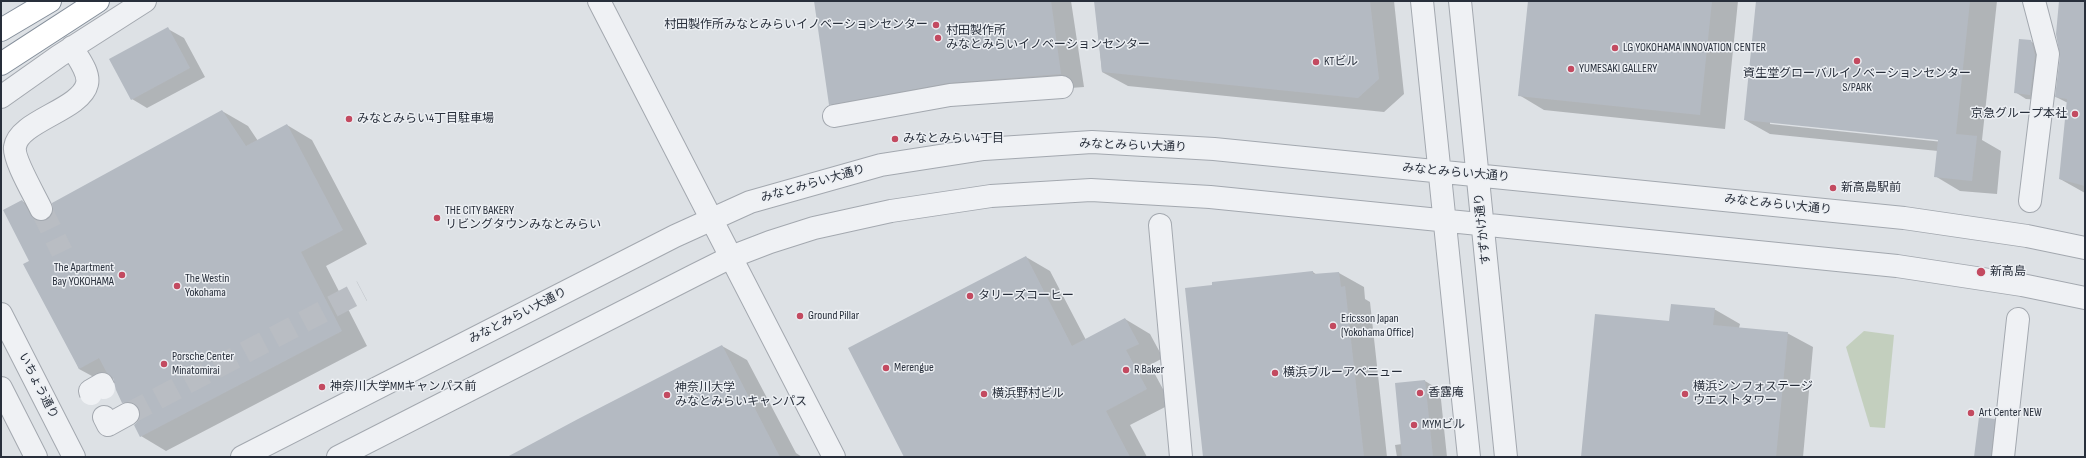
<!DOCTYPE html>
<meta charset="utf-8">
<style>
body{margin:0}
#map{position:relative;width:2086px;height:458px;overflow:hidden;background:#dde1e5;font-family:"Sofia Sans Condensed",sans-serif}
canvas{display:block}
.frame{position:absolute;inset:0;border:2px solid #282f3b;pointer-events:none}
</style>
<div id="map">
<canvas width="2086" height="458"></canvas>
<div class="frame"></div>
</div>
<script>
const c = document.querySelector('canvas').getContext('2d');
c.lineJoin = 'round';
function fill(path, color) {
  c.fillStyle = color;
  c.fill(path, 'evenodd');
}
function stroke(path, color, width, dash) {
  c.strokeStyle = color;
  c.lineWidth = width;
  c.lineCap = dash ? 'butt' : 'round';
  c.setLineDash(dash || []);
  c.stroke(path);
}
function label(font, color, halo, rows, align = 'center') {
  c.font = font + ' "Sofia Sans Condensed","Noto Sans JP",sans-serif';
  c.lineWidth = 3;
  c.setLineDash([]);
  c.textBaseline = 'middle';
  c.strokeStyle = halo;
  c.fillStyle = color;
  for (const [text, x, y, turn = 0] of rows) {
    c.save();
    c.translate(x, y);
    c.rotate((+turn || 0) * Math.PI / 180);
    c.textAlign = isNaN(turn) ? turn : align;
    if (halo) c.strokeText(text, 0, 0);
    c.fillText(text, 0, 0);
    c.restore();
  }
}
const green = new Path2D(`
 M1864,331L1894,335L1885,428L1870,427L1846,347Z`);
const shadow = new Path2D(`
 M815,1H1071L1084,87L973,95L853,117L830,104Z
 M1095,1H1394L1404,94L1384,112L1128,86L1102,72Z
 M1529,1H1738L1725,129L1544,110L1519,95Z
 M1757,1H1997L1982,140L2001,151L1997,194L1960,191L1935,176L1938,151L1770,134L1745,120ZM1770,122L1943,140V142L1770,124Z
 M2060,1H2085V193L2060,179L2068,103L2056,97L2061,55Z
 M168,29L184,38L205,77L147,108L132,99Z
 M2030,41L2042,48L2041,100L2026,99L2015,92Z
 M222,111L248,126L258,141L287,125L312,140L367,244L326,266L367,346L166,451L141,436V412L123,402L114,378L105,383L79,369L30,261L22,201L48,216L50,219Z
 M1026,257L1050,271L1086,340L1125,319L1150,334L1163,358L1150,365L1171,404L1130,425L1147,457H905Z
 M1313,272L1317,275L1339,273L1364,287L1365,299L1370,302L1387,457H1204Z
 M1714,309L1740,324L1739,328L1787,333L1813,347L1803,457H1582L1670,322Z
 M722,346L747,360L796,453L802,457H509Z
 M1425,381L1440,390L1447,457H1397L1395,445L1402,444L1396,384Z
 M1994,420L2005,426L2002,457H1976Z`);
const building = new Path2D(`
 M814,1H1051L1061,74L948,83L829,105Z
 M1094,1H1370L1379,79L1358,98L1102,72Z
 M1528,1H1712L1700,115L1518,96Z
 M1756,1H1970L1956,134L1977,136L1972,181L1934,177L1938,140L1744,120Z
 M2059,1H2085V186L2059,179L2067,99L2055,97L2060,56L2056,34Z
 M168,27L190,68L131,100L109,59Z
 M2019,39L2031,40L2035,55L2030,95L2014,93Z
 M222,110L246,146L287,124L343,230L301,252L342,331L140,437L134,425L139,420L140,415L139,408L134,403L129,402L122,403L116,390L113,378L107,373L99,358L79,369L23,264L29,261L3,210L22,200L34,219L40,221L46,220L51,216L53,210L52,203Z
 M1026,256L1072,346L1125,318L1139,344L1126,350L1147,389L1106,411L1130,457H904L848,348Z
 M1313,271V274L1339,272L1341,287L1345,286L1364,457H1203L1185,288L1212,285V282Z
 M1671,304L1715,308L1713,325L1788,332L1776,457H1581L1595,314L1669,321Z
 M722,345L780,457H507L578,419Z
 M1425,380L1433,457H1402L1395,383Z
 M1979,417L1995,419L1991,457H1974Z`);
const minorTunnel = new Path2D(`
 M41,209L62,252
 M128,414L362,291`);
const minor = new Path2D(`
 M599,1L834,457
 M1422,1L1469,457
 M1460,1L1506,457
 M1,97L59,56L145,1
 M834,116L950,95L1062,87
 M2030,201L2048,54L2034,1
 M41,209C35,196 13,159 15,147C18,121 81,110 87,84C90,72 77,57 72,47
 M1160,225L1181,457
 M1,314L74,457
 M1,388L36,457
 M104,417L108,425L128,414
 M242,457L675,236L750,202L881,165L984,149L1092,142L1214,149L1904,218L2027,236L2085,248
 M338,457L695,275L731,257L770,242L814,228L891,211L991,196L1091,190L1210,197L1897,266L2022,285L2085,298
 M2003,457L2018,319`);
const highway = new Path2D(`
 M1,30L50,1
 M1,64L98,1`);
const minorBridge = new Path2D(`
 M91,394L90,391L102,384L104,388`);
const markers = [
 [936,25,4,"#c34a60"],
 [938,38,4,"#c34a60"],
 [1615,48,4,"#c34a60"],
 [1857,61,4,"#c34a60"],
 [1316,62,4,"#c34a60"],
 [1571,69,4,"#c34a60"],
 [2075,114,4,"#c34a60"],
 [349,119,4,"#c34a60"],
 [895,139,4,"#c34a60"],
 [1833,188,4,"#c34a60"],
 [437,218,4,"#c34a60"],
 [1981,272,5,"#c34a60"],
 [122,275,4,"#c34a60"],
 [177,286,4,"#c34a60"],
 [970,296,4,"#c34a60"],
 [800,316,4,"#c34a60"],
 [1333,326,4,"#c34a60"],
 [164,364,4,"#c34a60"],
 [886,368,4,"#c34a60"],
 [1126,370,4,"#c34a60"],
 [1275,373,4,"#c34a60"],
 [322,387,4,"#c34a60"],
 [1420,393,4,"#c34a60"],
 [984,394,4,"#c34a60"],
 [1685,394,4,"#c34a60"],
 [667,395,4,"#c34a60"],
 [1971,413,4,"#c34a60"],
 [1414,425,4,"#c34a60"]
];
const poiNames = [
 ["村田製作所みなとみらいイノベーションセンター",928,25,"right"],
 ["村田製作所",946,31],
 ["みなとみらいイノベーションセンター",946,45],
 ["LG YOKOHAMA INNOVATION CENTER",1623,48],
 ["KTビル",1324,62],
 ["YUMESAKI GALLERY",1579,69],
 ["資生堂グローバルイノベーションセンター",1857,74,"center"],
 ["S/PARK",1857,88,"center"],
 ["京急グループ本社",2067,114,"right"],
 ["みなとみらい4丁目駐車場",357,119],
 ["みなとみらい4丁目",903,139],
 ["新高島駅前",1841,188],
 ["THE CITY BAKERY",445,211],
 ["リビングタウンみなとみらい",445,225],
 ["The Apartment",114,268,"right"],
 ["Bay YOKOHAMA",114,282,"right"],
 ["新高島",1990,272],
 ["The Westin",185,279],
 ["Yokohama",185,293],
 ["タリーズコーヒー",978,296],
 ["Ground Pillar",808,316],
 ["Ericsson Japan",1341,319],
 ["(Yokohama Office)",1341,333],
 ["Porsche Center",172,357],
 ["Minatomirai",172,371],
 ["Merengue",894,368],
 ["R Baker",1134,370],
 ["横浜ブルーアベニュー",1283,373],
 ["神奈川大学MMキャンパス前",330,387],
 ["横浜シンフォステージ",1693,387],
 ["ウエストタワー",1693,401],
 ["神奈川大学",675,388],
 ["みなとみらいキャンパス",675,402],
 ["香露庵",1428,393],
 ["横浜野村ビル",992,394],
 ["Art Center NEW",1979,413],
 ["MYMビル",1422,425]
];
const streetNames = [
 ["みなとみらい大通り",1133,146,2],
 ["みなとみらい大通り",1456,173,5],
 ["みなとみらい大通り",813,184,-16],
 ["みなとみらい大通り",1778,205,6],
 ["すずかけ通り",1483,229,-96],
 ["みなとみらい大通り",518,316,-27],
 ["いちょう通り",38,386,63]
];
fill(green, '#c3cfbe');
fill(shadow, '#0003');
fill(building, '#b4bac2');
stroke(minorTunnel, '#b9bdc3', 22, [22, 11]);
stroke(minor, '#a3a8af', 24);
stroke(highway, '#858f9b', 24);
stroke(minor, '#eff1f4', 22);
stroke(highway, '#fff', 22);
stroke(minorBridge, '#a3a8af', 24, []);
stroke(minorBridge, '#eff1f4', 22);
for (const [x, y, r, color] of markers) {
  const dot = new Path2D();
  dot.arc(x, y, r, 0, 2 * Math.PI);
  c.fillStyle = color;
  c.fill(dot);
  stroke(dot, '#eceff3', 1.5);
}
label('12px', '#282f3b', '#eceff3', poiNames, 'left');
label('12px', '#282f3b', '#eceff3', streetNames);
</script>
